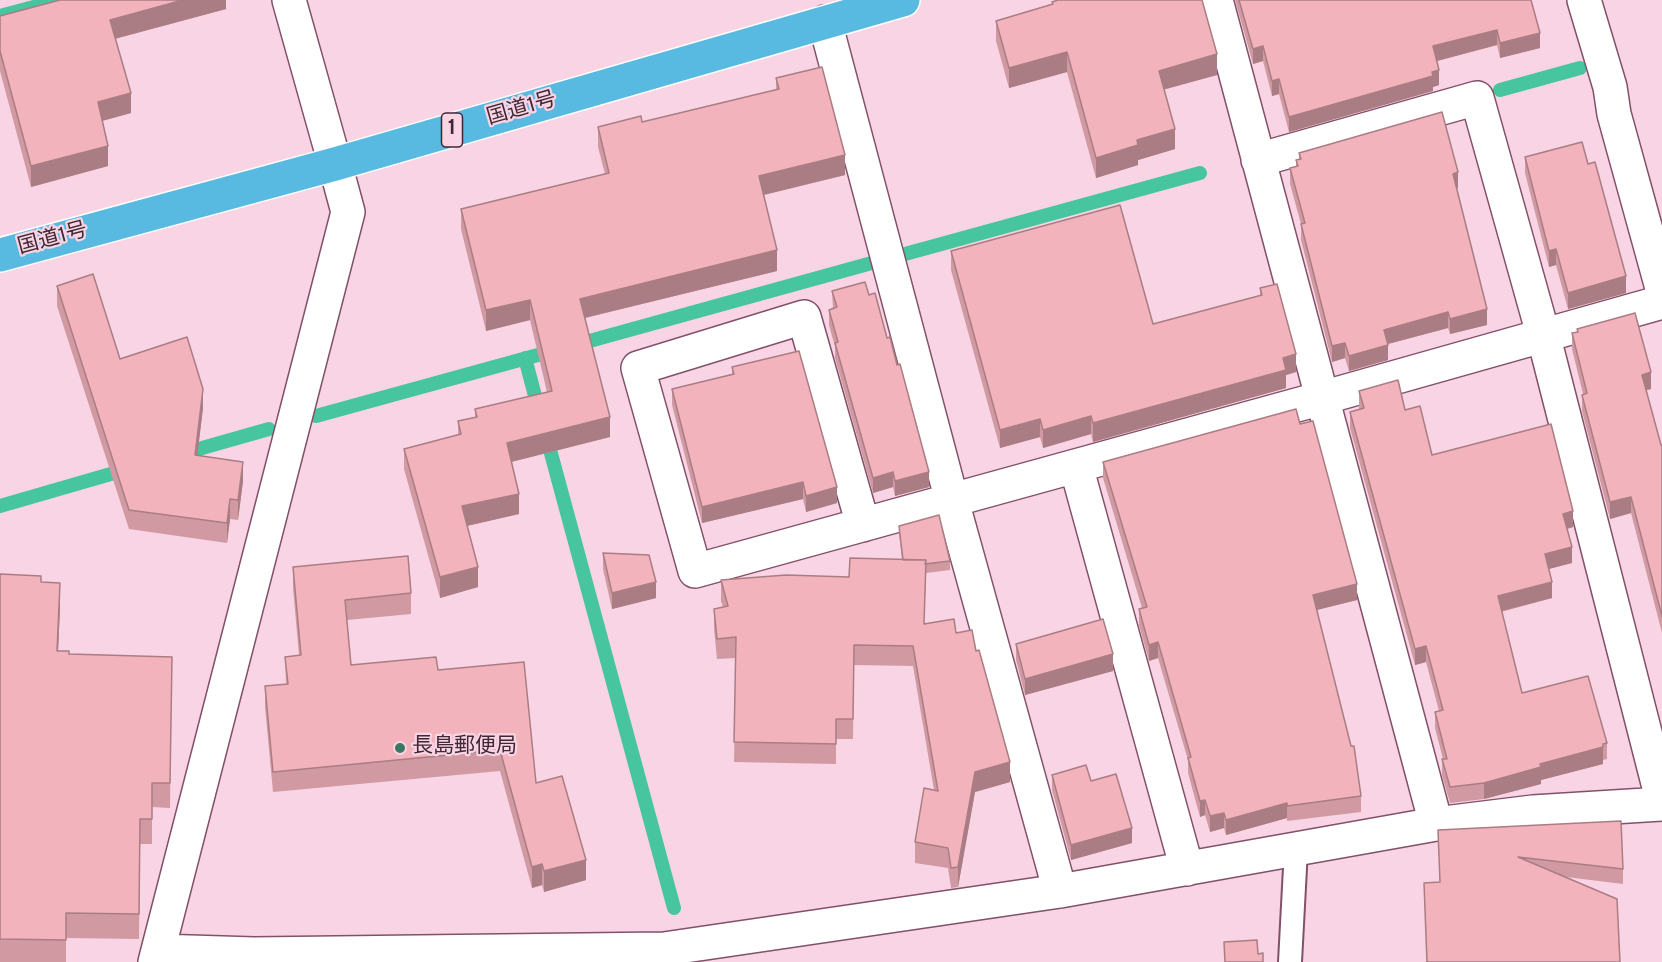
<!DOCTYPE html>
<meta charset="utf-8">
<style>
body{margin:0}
canvas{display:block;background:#f8d4e4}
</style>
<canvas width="1662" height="962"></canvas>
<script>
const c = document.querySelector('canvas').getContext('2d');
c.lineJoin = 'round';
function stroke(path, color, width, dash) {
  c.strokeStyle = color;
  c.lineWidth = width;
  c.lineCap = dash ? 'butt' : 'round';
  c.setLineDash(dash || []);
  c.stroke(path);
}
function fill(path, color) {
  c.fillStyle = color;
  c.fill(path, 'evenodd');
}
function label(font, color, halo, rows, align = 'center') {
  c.font = font + ' Overpass,"Noto Sans JP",sans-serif';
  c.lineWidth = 4.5;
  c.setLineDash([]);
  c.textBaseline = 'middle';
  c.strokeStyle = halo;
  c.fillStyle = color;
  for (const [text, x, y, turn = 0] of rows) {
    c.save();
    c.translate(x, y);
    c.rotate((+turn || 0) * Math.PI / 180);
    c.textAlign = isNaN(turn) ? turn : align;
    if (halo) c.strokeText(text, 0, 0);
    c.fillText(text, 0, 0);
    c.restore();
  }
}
const stream = new Path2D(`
 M0,16L60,0
 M1500,90L1580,68
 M905,254L1200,173
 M575,345L879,261
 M525,358L539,411
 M316,416L556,350
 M546,435L674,908
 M181,454L269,429
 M0,506L128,469`);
const service = new Path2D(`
 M1290,962L1296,849`);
const minor = new Path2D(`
 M1216,0L1436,824
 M1584,0L1610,87L1614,114L1662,288
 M825,22L952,501L1060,891
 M1258,160L1477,98L1543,334L1662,799
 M1076,466L1187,869
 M863,525L804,317L638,368L695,571L1322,398L1662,302
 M158,951L254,954L664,949L1060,891L1436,824L1533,812L1662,804
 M155,962L348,212L335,164`);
const tertiary = new Path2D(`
 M289,0L335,164`);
const trunk = new Path2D(`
 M0,255L335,164L903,0`);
const wall = new Path2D(`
 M226,0V9L115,39L131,113L102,121L108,166L31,187L0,71V16Z
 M1235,0H1531L1540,48L1500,58L1497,45L1437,61L1439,85L1433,87V91L1289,132L1279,94L1272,96L1263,61L1253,64Z
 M1052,2L1217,75L1164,89L1175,149L1138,160V165L1096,178L1067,72L1009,88L996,41V21L1052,4Z
 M776,78L845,175L764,195L777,271L585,318L610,437L511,462L519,514L467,526L478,587L440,598L404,469V449L458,435V421L475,417V409L547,392L530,320L486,331L461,229V209L605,174L598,147V127L642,122L776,90Z
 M1299,153L1458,188H1457L1487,325L1450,334L1448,328L1388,344V360L1349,371L1345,358L1332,362L1301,240V224L1290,184V168L1296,167V160L1299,159Z
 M1525,157L1626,293L1568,309L1556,265L1549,267L1525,173Z
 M951,251L1153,324L1260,296V288L1296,372L1286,375V388L1093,442L1091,434L1043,448L1040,437L1000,448L951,270Z
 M57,286L120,359L203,408L197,455L243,481L238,520L230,519L227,543L129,529L57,306Z
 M832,291L929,487L895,496L893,487L873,493L835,358V347L829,325V310L833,309Z
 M1577,329L1651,389L1646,390L1661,445H1662V633L1631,513L1610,519L1582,411V395L1583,394L1572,349V333L1577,332Z
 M732,367L837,503L806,512L803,499L702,523L672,405V389L732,374Z
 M1359,391L1405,410L1432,455L1573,527L1567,529L1572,563L1548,569L1552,598L1501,612L1522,693L1607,743V759L1603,760V764L1541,780V784L1484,799L1450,803L1442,775V759H1443L1435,728V712L1439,711L1426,662L1415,665L1350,428V412L1359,409Z
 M1300,424L1357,600L1316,610L1361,796V812L1287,821V818L1226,835L1224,828L1210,832L1205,815L1200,817L1188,773V760L1158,658L1149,661L1139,625V609L1142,608L1103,478V462Z
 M899,526L950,561V570L926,573L924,624L956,633L976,651L1010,782L975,792L958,887L951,888L948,868L915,863V842L934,790L913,666L854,665L853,739H836V764L734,762L736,658L717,659L714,629V609L723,607L721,601V580L849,577L902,559L899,534Z
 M603,553L656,598L612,609L603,569Z
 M293,567L411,593V614L347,620L351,665L438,670L536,783L586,880L544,892L542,885L532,888L500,771L273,792L265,707V686L286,684L285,657L299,655L293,588Z
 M0,574L41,582L60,608L58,651L69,654L172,657L170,808L152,807V844H140L139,939L66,938V962H0Z
 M1016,644L1113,671L1025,695L1016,660Z
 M1052,775L1091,781L1132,843L1071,860L1052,790Z
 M1438,830L1623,869V884L1566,877L1620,962H1427L1424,883L1440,882Z`);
const shadedWall = new Path2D(`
 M183,0H226V9L110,40V20Z
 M1497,30V45L1433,62V46Z
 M1540,33V48L1500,58V43Z
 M1263,46V61L1253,64V49Z
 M1067,52V72L1009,88V68Z
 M1217,54V75L1159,91V71Z
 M1439,70V85L1433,87V91L1289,132V117Z
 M1279,79V94L1272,96V81Z
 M131,93V113L98,122V102Z
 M1175,129V149L1138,160V165L1096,178V158L1137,140Z
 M108,146V166L31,187V166Z
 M845,155V175L759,196V176Z
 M1458,172V188L1453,189V174Z
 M1556,249V265L1549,267V251Z
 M777,250V271L580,319V299Z
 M1626,276V293L1568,309V293Z
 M530,300V320L486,331V310Z
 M1487,309V325L1450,334V319Z
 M1448,312V328L1384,345V330Z
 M1345,343V358L1332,362V346Z
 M1388,345V360L1349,371V356Z
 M1296,354V372L1286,375V388L1093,442V423Z
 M1651,372V389L1642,391V375Z
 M203,389V408L195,475V455Z
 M1091,416V434L1043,448V430Z
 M610,417V437L507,463V443Z
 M1040,419V437L1000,448V430Z
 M243,462V481L238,520V500Z
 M893,472V487L873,493V478Z
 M929,472V487L895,496V481Z
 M803,482V499L702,523V507Z
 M837,487V503L806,512V496Z
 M519,494V514L462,527V506Z
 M1631,497V513L1610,519V502Z
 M230,499V519L227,543V523Z
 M1573,511V527L1563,530V514Z
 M1572,547V563L1545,570V554Z
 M478,567V587L440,598V577Z
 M656,582V598L612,609V593Z
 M1552,582V598L1498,612V596Z
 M60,583V608L57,676V651Z
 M1357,584V600L1313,611V595Z
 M1158,642V658L1149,661V645Z
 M1426,646V662L1415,665V649Z
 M1113,654V671L1025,695V679Z
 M1603,747V764L1541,780V784L1484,799V783L1540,764Z
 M1010,762V782L975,792L958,887V867L975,772Z
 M1205,800V815L1200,817V801Z
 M1287,803V818L1226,835V820Z
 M1224,813V828L1210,832V816Z
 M1132,828V843L1071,860V845Z
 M586,860V880L544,892V871Z
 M542,864V885L532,888V867Z`);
const building = new Path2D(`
 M60,0H183L110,20L131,93L98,102L108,146L31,166L0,51V16Z
 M1058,0H1202L1217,54L1159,71L1175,129L1137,140L1138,145L1096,158L1067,52L1009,68L996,21L1053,4L1052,2Z
 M1239,0H1531L1540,33L1500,43L1497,30L1433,46L1439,70L1432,72L1433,76L1289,117L1279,79L1272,81L1263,46L1253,49Z
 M822,67L845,155L759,176L777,250L580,299L610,417L507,443L519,494L462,506L478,567L440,577L404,449L461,434L458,421L477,417L475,409L552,391L530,300L486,310L461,209L609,173L598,127L641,116L642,122L779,89L776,78Z
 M1442,112L1458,172L1453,174L1487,309L1450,319L1448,312L1384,330L1388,345L1349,356L1345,343L1332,346L1301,224L1305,223L1290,168L1298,166L1296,160L1301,159L1299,153Z
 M1582,142L1588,164L1595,162L1626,276L1568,293L1556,249L1549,251L1525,157Z
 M1120,205L1153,324L1262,295L1260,288L1277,284L1296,354L1283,358L1286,370L1093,423L1091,416L1043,430L1040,419L1000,430L951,251Z
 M93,274L120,359L187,337L203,389L195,455L243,462L238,500L230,499L227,523L129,510L57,286Z
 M865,282L869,295L875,293L887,338L890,337L897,365L900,364L929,472L895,481L893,472L873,478L835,343L838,342L829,310L837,307L832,291Z
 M1635,313L1651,372L1642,375L1661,445H1662V616L1631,497L1610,502L1582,395L1587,393L1572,333L1578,332L1577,329Z
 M799,351L837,487L806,496L803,482L702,507L672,389L734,374L732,367Z
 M1398,380L1405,410L1420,406L1432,455L1551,424L1573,511L1563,514L1572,547L1545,554L1552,582L1498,596L1522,693L1588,676L1607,743L1603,744V747L1540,764L1541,767L1484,783L1450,787L1442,759H1447L1435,712L1443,710L1426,646L1415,649L1350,412L1364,408L1359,391Z
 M1296,409L1300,424L1313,421L1357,584L1313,595L1351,746H1354L1361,796L1287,806V803L1226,820L1224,813L1210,816L1205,800L1200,801L1188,758L1191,757L1158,642L1149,645L1139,609L1147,607L1103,462Z
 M939,515L950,561L925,564L926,560H903L899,526Z
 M603,553L649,555L656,582L612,593Z
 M408,556L411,593L345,600L351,665L436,657L438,670L524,662L536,783L562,776L586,860L544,871L542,864L532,867L500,750L273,772L265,686L288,684L285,657L301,655L293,567Z
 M850,558L926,560L924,624L954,619L956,633L972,630L976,651L979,650L1010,762L975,772L958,867L951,868L948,848L915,842L924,788L938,791L913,646L854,645L853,719H836V744L734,742L736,637L717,639L714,609L728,606L721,580L786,575L849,577Z
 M0,574L41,576V582L60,583L57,651H69V654L172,657L170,783H152V819H140L139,914L66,913V940L0,939Z
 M1103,619L1113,654L1025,679L1016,644Z
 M1086,765L1091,781L1116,774L1132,828L1071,845L1052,775Z
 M1621,821L1623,869L1518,857L1617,899L1620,962H1427L1424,883L1440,882L1438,830Z
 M1257,940L1258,954L1263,953V962H1225L1224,942Z`);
const markers = [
 [400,748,6,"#3b7863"]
];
const shields = [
 [452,130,21]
];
const shieldNames = [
 ["1",452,130]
];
const streetNames = [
 ["国道1号",522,110,-16],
 ["国道1号",53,240,-15]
];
const poiNames = [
 ["長島郵便局",412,748]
];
stroke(stream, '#46c59f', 14);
stroke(service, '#825169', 26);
stroke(minor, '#825169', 36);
stroke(tertiary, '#825169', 36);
stroke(trunk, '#fff', 36);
stroke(service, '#fff', 22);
stroke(minor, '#fff', 33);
stroke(tertiary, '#fff', 33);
stroke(trunk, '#58bae0', 33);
fill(wall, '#d19aa2');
fill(shadedWall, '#aa7d84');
fill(building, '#f3b3bc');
stroke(building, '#aa7d84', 1.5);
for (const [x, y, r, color] of markers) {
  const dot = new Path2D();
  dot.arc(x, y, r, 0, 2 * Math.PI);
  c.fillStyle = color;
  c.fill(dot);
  stroke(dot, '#f8d4e4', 2);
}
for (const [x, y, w] of shields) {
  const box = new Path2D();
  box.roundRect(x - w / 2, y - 17, w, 34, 4.5);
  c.fillStyle = '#f8d4e4';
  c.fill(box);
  stroke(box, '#3f2833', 1.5);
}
label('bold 20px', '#3f2833', null, shieldNames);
label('21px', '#3f2833', '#f8d4e4', streetNames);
label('21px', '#3f2833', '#f8d4e4', poiNames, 'left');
</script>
